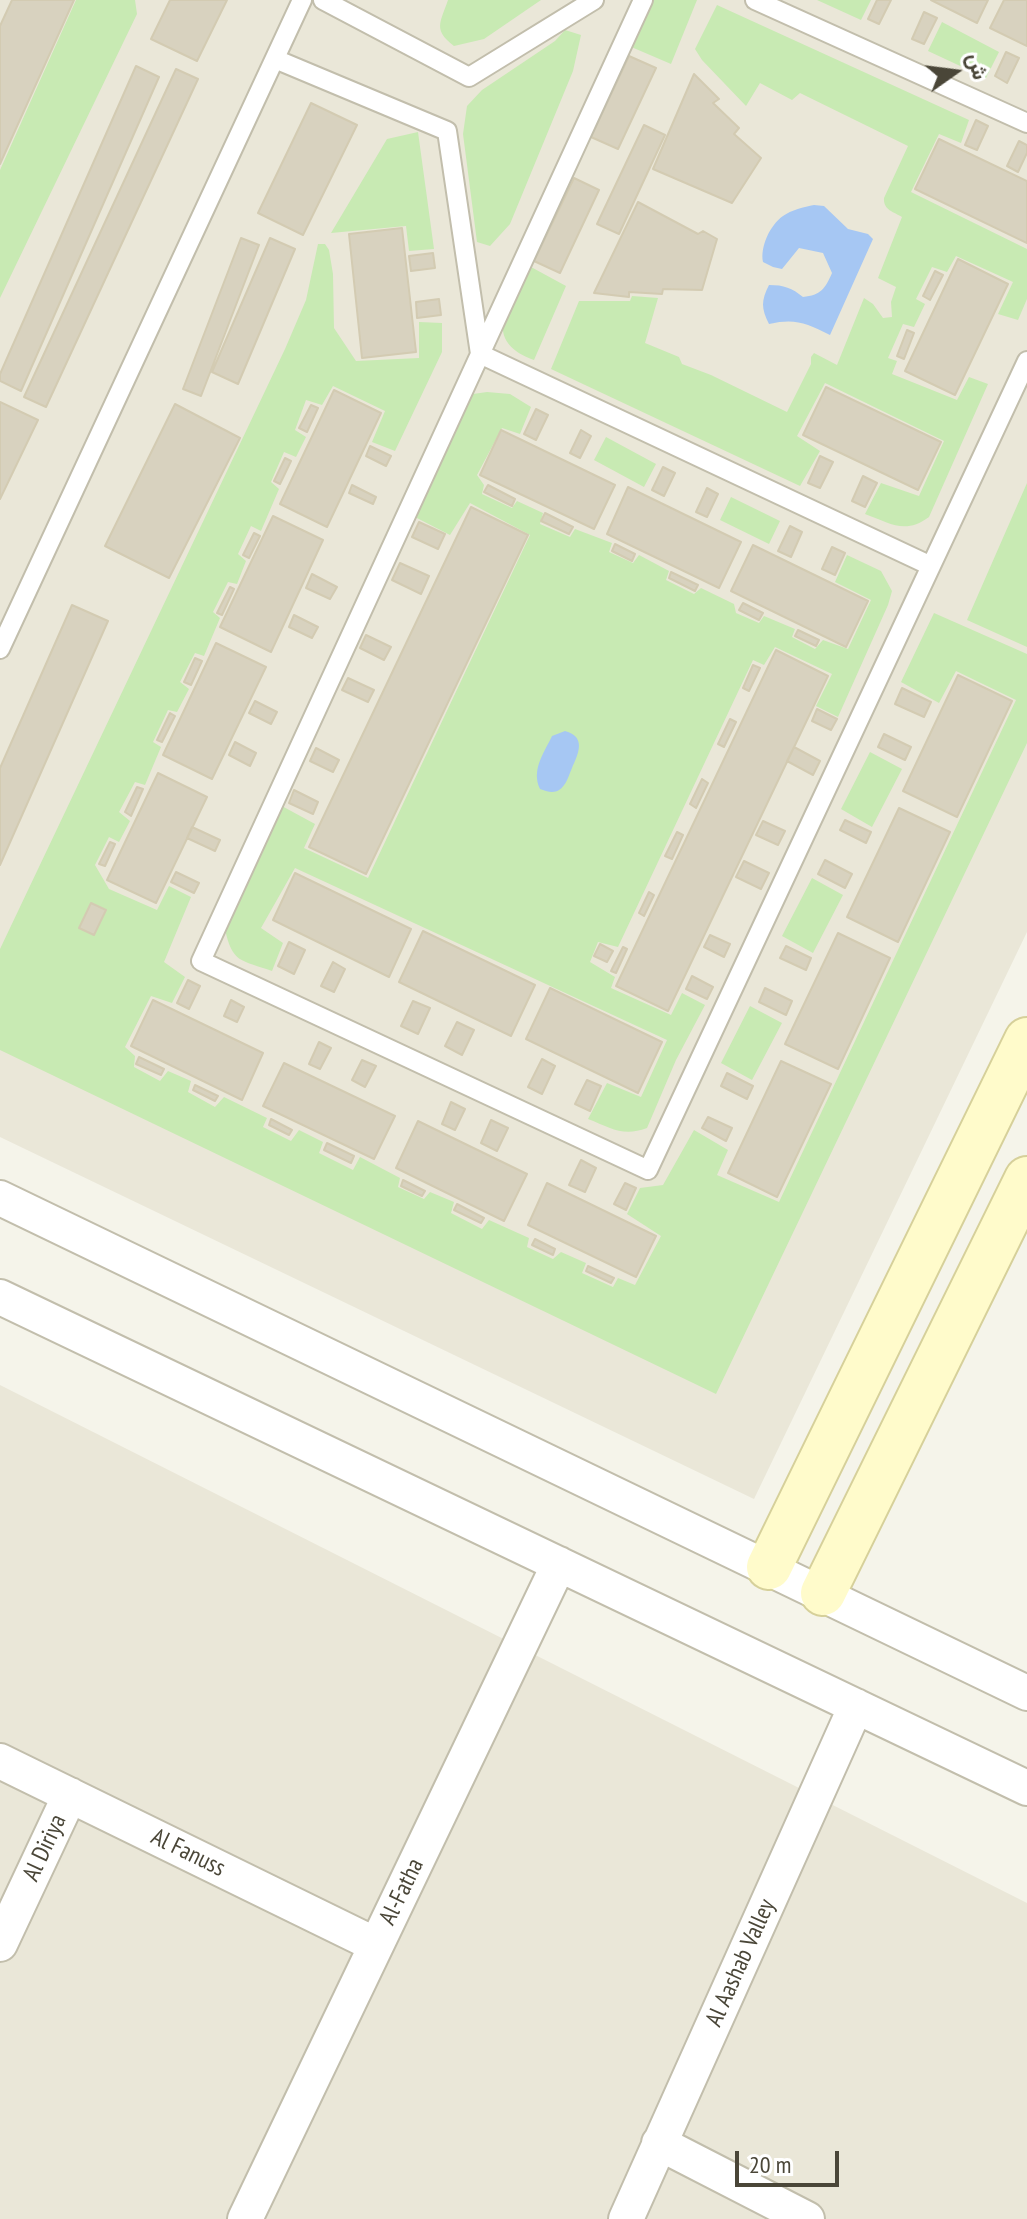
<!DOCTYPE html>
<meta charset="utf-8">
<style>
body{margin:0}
#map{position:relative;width:1027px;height:2219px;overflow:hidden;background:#f5f4ea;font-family:"PT Sans Narrow",Vazirmatn,sans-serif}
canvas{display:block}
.north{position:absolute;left:915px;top:32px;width:80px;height:80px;-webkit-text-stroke:6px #fff;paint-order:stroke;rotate:76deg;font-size:22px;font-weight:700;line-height:32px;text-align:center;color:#4a4638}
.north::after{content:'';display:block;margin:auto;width:28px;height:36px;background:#4a4638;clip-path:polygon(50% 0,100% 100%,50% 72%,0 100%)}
.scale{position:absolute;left:735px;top:2151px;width:104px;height:36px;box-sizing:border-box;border:4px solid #4a4638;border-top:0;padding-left:10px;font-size:24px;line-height:28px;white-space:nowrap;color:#4a4638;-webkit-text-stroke:6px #fff;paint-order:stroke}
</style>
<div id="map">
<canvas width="1027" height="2219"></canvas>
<div class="north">ش</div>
<div class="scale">20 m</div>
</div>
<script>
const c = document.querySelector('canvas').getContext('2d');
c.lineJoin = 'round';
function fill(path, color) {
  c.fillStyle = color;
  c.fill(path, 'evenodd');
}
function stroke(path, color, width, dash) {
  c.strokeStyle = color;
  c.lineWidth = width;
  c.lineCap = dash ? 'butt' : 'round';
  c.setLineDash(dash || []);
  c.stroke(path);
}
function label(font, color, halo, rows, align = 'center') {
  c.font = font + ' "PT Sans Narrow",sans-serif';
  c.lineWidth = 6;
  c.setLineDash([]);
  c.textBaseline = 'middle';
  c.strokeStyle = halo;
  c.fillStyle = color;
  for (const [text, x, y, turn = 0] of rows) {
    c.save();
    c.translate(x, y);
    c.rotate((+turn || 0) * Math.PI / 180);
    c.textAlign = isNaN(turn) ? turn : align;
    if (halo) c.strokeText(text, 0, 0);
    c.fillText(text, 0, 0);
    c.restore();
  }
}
const residential = new Path2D(`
 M0,0H1027V932L754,1499L0,1137Z
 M0,1385L1027,1903V2219H0Z`);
const green = new Path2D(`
 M76,0H135L137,14L0,298V170Z
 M448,0H541L484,39L454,46C433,30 440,23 448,0Z
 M651,0H697L671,64L629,46Z
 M817,0H871L861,20Z
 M717,5L969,120L961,143L939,134L911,192L1027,249V299L1018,320L998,314L1013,282L956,256L947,272L932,267L916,299L925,304L914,327L903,324L888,358L897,361L892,374L957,400L969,377L988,384L929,517C905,535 890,523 865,514L881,483L919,496L944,441L825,383L797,436L820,451L800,486L551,369L579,301H630L632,296L658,298L645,343L679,357L682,364L711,375L787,412L811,364V357L814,353L837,365L864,298L873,304L883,318L892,317L891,302L896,287L878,278L902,217C894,212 883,210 884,198L908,146L800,93L792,100L760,83L746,106L702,60L695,49Z
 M942,22L999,52L986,78L928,51Z
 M565,30L581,35L573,71L510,224L490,246L477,242L463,134L467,106L482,90L555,41Z
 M418,132L434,249L409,251L406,226L331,233L387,139Z
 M318,244H325L329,250L333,274L334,328L356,361L419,358V322L442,323V352L395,451L372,442L385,411L333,386L322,405L306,400L295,430L306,437L296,457L284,452L271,482L279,489L261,531L251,526L238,554L246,561L237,584L228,582L213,612L220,618L204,656L195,653L180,682L189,689L177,712L168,710L153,742L161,747L145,785L135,782L119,812L130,821L119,842L109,837L95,865L109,889L157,910L169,886L191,897L164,962L185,977L172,1003L151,996L125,1047L135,1056L134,1067L160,1081L168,1071L191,1081L188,1092L215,1107L224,1097L267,1118L263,1127L291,1141L299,1130L323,1142L319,1153L353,1170L360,1157L400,1178L398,1187L424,1199L430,1192L454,1202L451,1213L482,1229L489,1220L529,1238L527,1247L553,1259L561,1252L586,1263L582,1273L613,1287L618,1278L635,1285L661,1236L627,1214L640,1188L663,1185L694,1130L728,1150L717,1175L779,1202L1016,700L956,671L939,703L901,682L934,613L1027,654V743L716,1394L0,1050V949L285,349L306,300Z
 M531,267L566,286L534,360C519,355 501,344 503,325C504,315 526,278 531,267Z
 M487,392L510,394L531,407L520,434L502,428L477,475L484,485L482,494L512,508L517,501L543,513L540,524L570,537L575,529L612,543L609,552L633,563L639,555L669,571L666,580L694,594L701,588L734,604L736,613L759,623L764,616L795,629L792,637L815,649L823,640L848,649L871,600L835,582L847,555L881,571L892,591L888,605L838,717L816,706L832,674L775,647L764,665L753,660L618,947L598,942L590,962L615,977L611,988L671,1015L682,993L705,1005L676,1060L647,1128C623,1137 611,1128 588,1119L607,1083L641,1097L667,1040L295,868L261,928L283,943L272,971C241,960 232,963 225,929L280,805L315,824L304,848L368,878L530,535L470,503L450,535L415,517L473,394Z
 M606,437L656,464L644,487L594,460Z
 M1027,483V647L967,620Z
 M731,497L780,521L769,544L720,520Z
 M870,752L902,769L872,827L841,809Z
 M812,878L843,895L813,953L782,936Z
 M750,1006L782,1023L752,1080L721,1063Z`);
const water = new Path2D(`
 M814,205L824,206L848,229L868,234L873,239L830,335C806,323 795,318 769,324C761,308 761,301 769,285C784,285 792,288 803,297C821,295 825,289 832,273L823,253L799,248L782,269L773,267L763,262C760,247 770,225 783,216C791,210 804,207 814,205Z
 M565,731C587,737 578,754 572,768C569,775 566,786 559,790C553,794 546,791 540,789C531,770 544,753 552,736Z`);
const building = new Path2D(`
 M12,0H74L0,164V26Z
 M170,0H227L197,61L151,39Z
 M877,0H891L879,24L868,19Z
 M931,0H988L977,23Z
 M1004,0H1027V46L990,28Z
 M924,12L937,18L924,44L912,39Z
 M1006,52L1019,58L1007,83L995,76Z
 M629,56L656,68L618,149L591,137Z
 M136,66L159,77L21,391L0,381V374Z
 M176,69L198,79L46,407L24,397Z
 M694,74L719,99L713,103L739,128L734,134L761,158L732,203L653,169Z
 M311,103L357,125L303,235L258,213Z
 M976,120L988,126L977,150L965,145Z
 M644,125L665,135L619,234L597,224Z
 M939,139L1027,181V243L915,189Z
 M1019,141L1027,145V153L1018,172L1007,166Z
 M574,178L599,190L560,273L534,261Z
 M638,202L698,234L703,231L717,239L702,290L663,289L662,294L629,292V297L594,293Z
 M402,228L416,352L362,358L349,234Z
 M241,238L259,245L201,396L183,389Z
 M270,238L295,249L238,384L212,372Z
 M433,253L435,268L411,271L409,256Z
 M958,259L1008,284L955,395L905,371Z
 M935,271L943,275L930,300L923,296Z
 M439,299L441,315L417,318L416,302Z
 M907,330L914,333L904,359L897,356Z
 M826,387L941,442L918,490L803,435Z
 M334,390L381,413L327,527L280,504Z
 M0,402L38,420L0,499Z
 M175,404L240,438L169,578L105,546Z
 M311,405L318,408L307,432L299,428Z
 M536,409L548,415L536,440L524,434Z
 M501,430L615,485L594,529L480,475Z
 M581,430L591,436L580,458L570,453Z
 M370,446L391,456L386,466L366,456Z
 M820,456L833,462L820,488L808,483Z
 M285,458L291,461L280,484L274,481Z
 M663,467L675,473L664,496L652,490Z
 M863,476L877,483L865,507L852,501Z
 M352,485L376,497L373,504L349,493Z
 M488,485L515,499L512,506L484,492Z
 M628,487L741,542L719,588L607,534Z
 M707,488L718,494L707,517L696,512Z
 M471,507L528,535L366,874L309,847Z
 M545,513L573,527L569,534L541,521Z
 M273,516L323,540L271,652L220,627Z
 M419,522L445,534L438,549L412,537Z
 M790,526L802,532L791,557L778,551Z
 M254,533L260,536L249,558L243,555Z
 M615,544L635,554L632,561L612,551Z
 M753,545L868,601L846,647L731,591Z
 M832,547L845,553L835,575L822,569Z
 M400,563L429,576L421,594L392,580Z
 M671,572L698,585L695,591L669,578Z
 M312,574L337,587L330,599L306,588Z
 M230,587L234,589L222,615L217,613Z
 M743,603L763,613L759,620L739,610Z
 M72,605L108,621L0,865V768Z
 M294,615L318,627L312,638L289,627Z
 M798,630L819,640L816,646L795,636Z
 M366,635L391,647L384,660L360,648Z
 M216,643L266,667L212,779L163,755Z
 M776,650L828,676L668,1011L616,986Z
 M195,658L202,661L191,685L184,682Z
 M753,665L760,668L749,691L743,688Z
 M958,675L1012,701L957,817L903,791Z
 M348,678L374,690L368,702L342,690Z
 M902,688L931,702L924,717L895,704Z
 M255,701L277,712L271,724L249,713Z
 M817,709L837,719L831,730L812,721Z
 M170,713L175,716L162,742L157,740Z
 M730,719L736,722L724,747L718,744Z
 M884,734L911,747L905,760L878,747Z
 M235,742L256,753L250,766L229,755Z
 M794,747L820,761L813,775L787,761Z
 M316,748L339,760L333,772L310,761Z
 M158,773L207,797L156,903L107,880Z
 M702,779L708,783L696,808L690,804Z
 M137,787L143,789L131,816L125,812Z
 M294,790L318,802L313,814L289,803Z
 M899,808L950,832L898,942L847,917Z
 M845,820L871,832L866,843L840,830Z
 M763,821L785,831L778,845L756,835Z
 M192,827L220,840L215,851L187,838Z
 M677,832L683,835L672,859L665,856Z
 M110,842L115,844L105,866L99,864Z
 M825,860L852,874L845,888L818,874Z
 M744,861L769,873L761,889L736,877Z
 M176,872L199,883L194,893L171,882Z
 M295,873L411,929L389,977L273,920Z
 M649,892L654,895L644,916L639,913Z
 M91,903L106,910L94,935L79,928Z
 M423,931L535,985L511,1036L399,982Z
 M838,933L890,958L838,1069L785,1044Z
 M710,935L730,944L724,957L704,947Z
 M289,942L305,950L294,974L278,966Z
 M600,944L613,951L607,962L594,956Z
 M786,946L811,958L806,970L780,958Z
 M623,947L627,949L616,973L611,971Z
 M333,962L345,969L334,992L321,986Z
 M692,976L713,987L707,999L686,989Z
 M188,980L200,986L189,1009L177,1003Z
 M550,988L662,1042L638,1093L526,1039Z
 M765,988L792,1001L786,1015L759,1002Z
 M153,1000L263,1053L242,1100L131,1046Z
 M231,1000L244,1007L237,1022L224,1016Z
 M413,1001L430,1008L418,1034L401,1026Z
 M457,1022L474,1030L462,1055L445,1046Z
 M319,1042L331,1048L320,1069L309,1064Z
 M139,1057L164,1069L161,1075L136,1064Z
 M542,1059L555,1066L542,1094L528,1087Z
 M362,1060L376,1066L365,1087L352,1080Z
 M781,1061L831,1084L777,1197L728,1173Z
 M284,1063L395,1116L374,1159L263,1106Z
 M727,1073L753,1086L747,1099L721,1086Z
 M587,1080L601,1086L590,1111L575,1104Z
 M195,1085L218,1096L215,1101L193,1090Z
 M451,1102L465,1109L455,1130L442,1124Z
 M708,1117L732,1128L726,1141L702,1128Z
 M271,1119L292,1130L289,1135L269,1125Z
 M491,1120L508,1128L497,1151L481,1143Z
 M418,1121L527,1174L504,1221L396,1168Z
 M327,1143L354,1156L351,1163L324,1150Z
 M581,1160L596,1168L585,1192L569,1185Z
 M403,1180L425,1191L422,1196L401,1186Z
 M547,1183L656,1236L636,1277L528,1225Z
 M625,1183L636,1188L626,1210L614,1204Z
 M457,1204L484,1218L481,1223L454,1210Z
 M535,1239L555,1249L553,1255L532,1245Z
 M588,1266L614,1278L611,1283L586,1271Z`);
const lane = new Path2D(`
 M323,0L469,77L594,0
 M643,0L201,961L648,1170L1027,361
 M755,0L1027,123
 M275,59L447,131L480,354L931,566
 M0,649L302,0`);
const street = new Path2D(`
 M0,1198L1027,1693
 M0,1297L1027,1788
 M0,1761L376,1945
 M0,1944L70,1795
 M659,2143L807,2219
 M245,2219L559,1564
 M626,2219L856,1706`);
const secondary = new Path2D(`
 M769,1567L1027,1040
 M823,1593L1027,1179`);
const streetNames = [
 ["Al Diriya",45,1848,-65],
 ["Al Fanuss",188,1853,26],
 ["Al-Fatha",402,1892,-64],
 ["Al Aashab Valley",741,1963,-66]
];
fill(residential, '#eae7d8');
fill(green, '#c8eab3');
fill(water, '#a6c7f3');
fill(building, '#d8d2bf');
stroke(building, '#d3cbb2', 2);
stroke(lane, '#c2beac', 22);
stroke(street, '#c2beac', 38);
stroke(secondary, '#d6d09a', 48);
stroke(lane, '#fff', 18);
stroke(street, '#fff', 34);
stroke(secondary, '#fffbcb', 44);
label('24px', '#4a4638', '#fff', streetNames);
</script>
